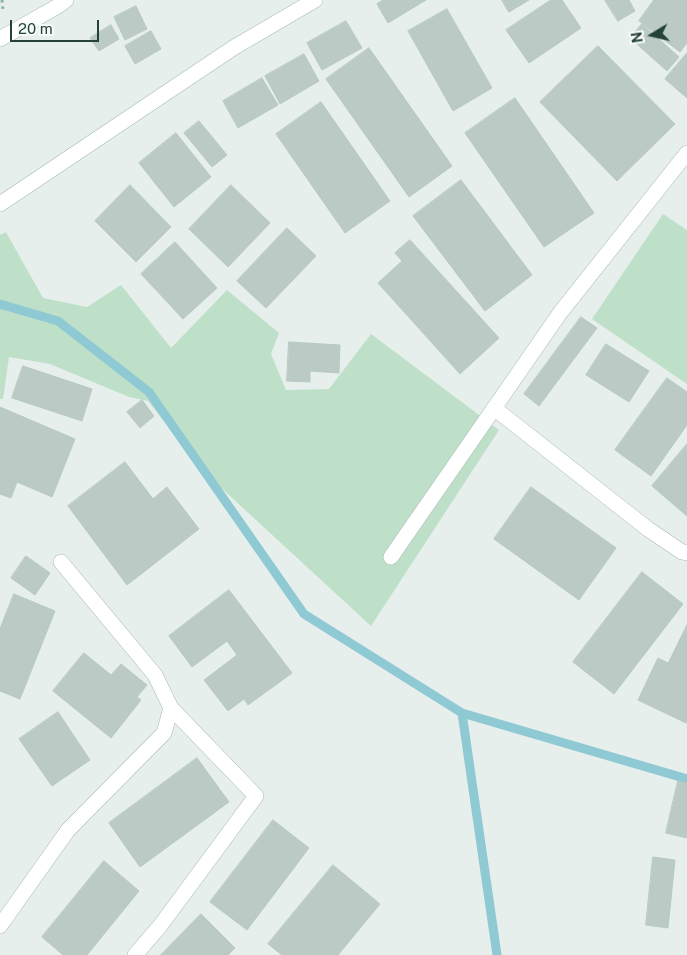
<!DOCTYPE html>
<style>
body{margin:0}
#map{position:relative;width:687px;height:955px;overflow:hidden;background:#e6efeb;font-family:"Public Sans",sans-serif}
canvas{display:block}
.north{position:absolute;left:627px;top:10px;width:50px;height:50px;-webkit-text-stroke:4px #f7fbf9;paint-order:stroke;rotate:261deg;font-size:14px;font-weight:700;line-height:20px;text-align:center;color:#24423a}
.north::after{content:'';display:block;margin:auto;width:18px;height:22px;background:#24423a;clip-path:polygon(50% 0,100% 100%,50% 72%,0 100%)}
.scale{position:absolute;left:10px;top:20px;width:89px;height:22px;box-sizing:border-box;border:2px solid #24423a;border-top:0;padding-left:6px;font-size:15px;line-height:18px;white-space:nowrap;color:#24423a;-webkit-text-stroke:4px #f7fbf9;paint-order:stroke}
</style>
<div id="map">
<canvas width="687" height="955"></canvas>
<div class="north">N</div>
<div class="scale">20 m</div>
</div>
<script>
const c = document.querySelector('canvas').getContext('2d');
c.lineJoin = 'round';
function fill(path, color) {
  c.fillStyle = color;
  c.fill(path, 'evenodd');
}
function stroke(path, color, width, dash) {
  c.strokeStyle = color;
  c.lineWidth = width;
  c.lineCap = dash ? 'butt' : 'round';
  c.setLineDash(dash || []);
  c.stroke(path);
}
const green = new Path2D(`
 M663,214L687,230V384L592,319Z
 M6,232L43,298L87,307L121,285L171,348L227,290L279,333L271,354L286,390L329,389L371,334L499,430L371,626L205,473L148,401L129,397L50,364L9,357L3,399H0V235Z`);
const stream = new Path2D(`
 M0,304L58,321L149,392L304,614L462,713L687,779
 M462,713L497,955`);
const building = new Path2D(`
 M383,0H426L388,23L377,4Z
 M502,0H529L509,12Z
 M551,0H562L581,28L529,63L506,30Z
 M605,0H629L635,11L618,21Z
 M654,0H687V43L680,52L639,21Z
 M136,6L147,29L125,40L114,17Z
 M447,9L492,88L453,111L408,31Z
 M346,21L362,48L322,70L307,43Z
 M642,24L679,57L667,71L630,38Z
 M111,25L119,39L99,51L90,38Z
 M151,31L161,49L135,64L125,46Z
 M598,46L675,124L617,181L540,102Z
 M369,48L452,166L409,197L326,79Z
 M687,53V98L665,79Z
 M304,54L319,81L280,104L265,76Z
 M262,78L278,105L238,128L223,101Z
 M515,98L594,213L544,247L465,133Z
 M321,102L390,201L345,233L276,134Z
 M199,121L227,155L212,167L184,133Z
 M176,133L211,177L174,207L139,163Z
 M461,180L532,275L485,311L413,216Z
 M130,185L171,227L136,262L95,221Z
 M231,185L270,223L228,267L189,229Z
 M287,228L316,256L266,308L237,281Z
 M410,240L499,338L460,374L378,283L402,261L395,253Z
 M175,242L217,288L183,319L141,274Z
 M581,317L597,328L539,406L524,394Z
 M289,342L340,345L339,373L310,371V382L287,381Z
 M606,344L649,371L629,402L586,375Z
 M23,366L92,389L82,421L12,398Z
 M667,378L687,392V425L651,476L615,450Z
 M142,400L154,416L140,428L127,412Z
 M0,407L75,439L52,497L17,482L11,498L0,494Z
 M687,444V516L652,486Z
 M125,462L153,499L167,487L199,529L127,585L68,506Z
 M531,487L616,548L579,600L494,539Z
 M26,556L50,573L35,595L11,578Z
 M642,572L683,604L614,694L573,662Z
 M229,590L292,673L248,705L244,699L228,711L204,680L237,655L227,641L192,667L169,636Z
 M14,594L55,611L20,699L0,691V629Z
 M687,625V721L686,723L638,700L658,658L668,663Z
 M84,653L111,675L121,664L147,685L137,697L141,700L111,738L53,691Z
 M58,712L90,760L52,786L19,739Z
 M197,758L229,802L140,867L109,823Z
 M678,781L687,783V838L666,833Z
 M273,820L309,848L247,930L210,902Z
 M653,857L675,860L668,928L646,925Z
 M104,861L139,891L87,955H63L42,937Z
 M333,865L380,904L338,955H282L268,944Z
 M201,914L235,948L228,955H161Z`);
const path = new Path2D(`
 M2,0L3,11`);
const street = new Path2D(`
 M0,39L58,6L66,0
 M494,408L648,529L682,552L687,553
 M391,557L560,313L687,153
 M0,926L68,830L164,733L171,708L155,675L61,562
 M135,955L160,926L256,796L171,708`);
const secondary = new Path2D(`
 M0,204L233,48L315,0`);
fill(green, '#bfe0c8');
stroke(stream, '#8ec9d4', 9);
fill(building, '#bbcac4');
stroke(building, '#b8c9c2', 1);
stroke(street, '#a8b8b2', 16);
stroke(secondary, '#a4bbb3', 16);
stroke(path, '#86b3a5', 3, [2.5, 4]);
stroke(street, '#fff', 15);
stroke(secondary, '#fff', 15);
</script>
